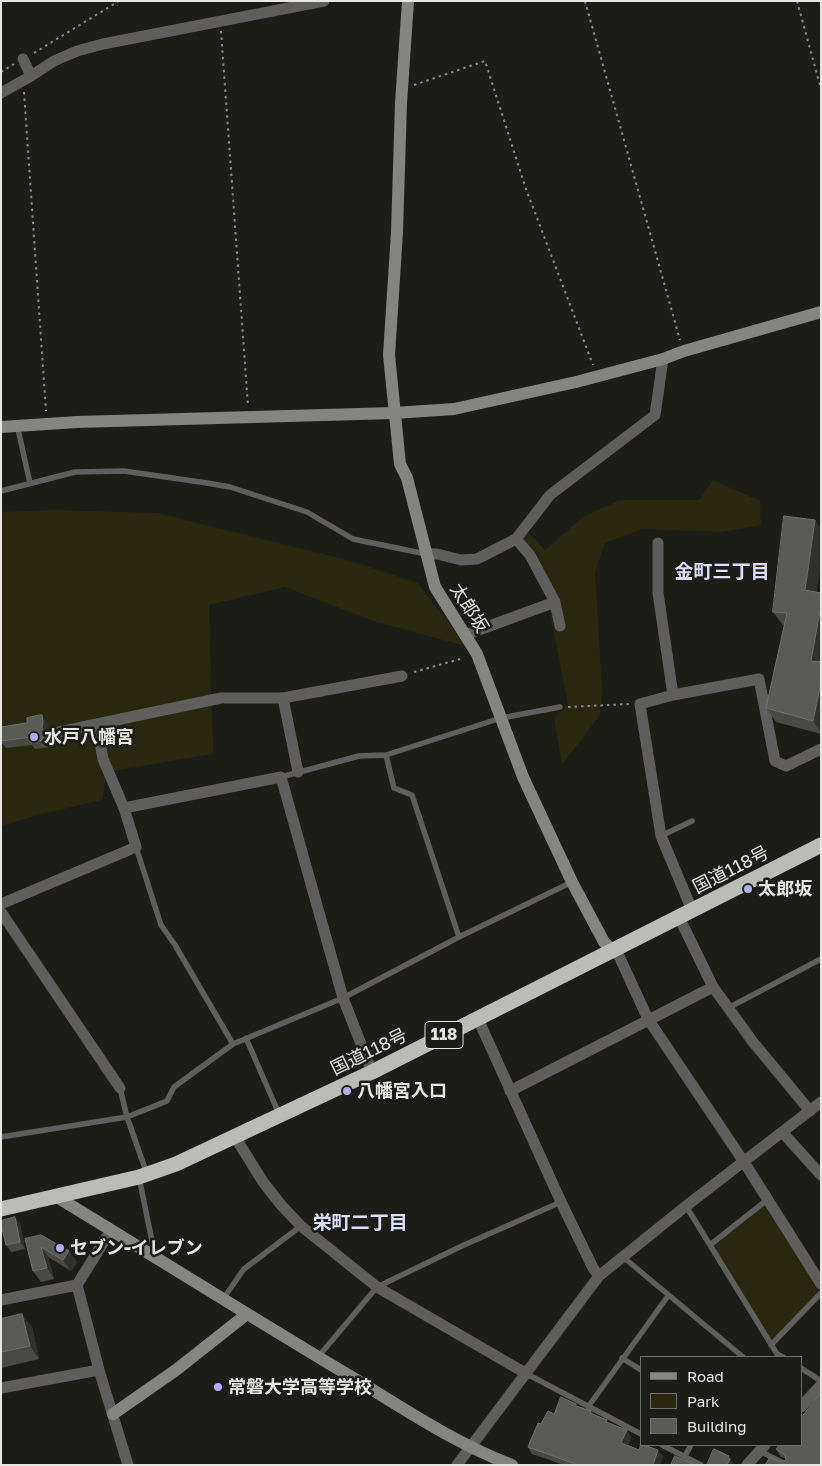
<!DOCTYPE html>
<meta charset="utf-8">
<style>
body{margin:0}
#map{position:relative;width:822px;height:1466px;overflow:hidden;background:#1d1d18;font-family:"Golos Text",sans-serif}
canvas{display:block}
.frame{position:absolute;inset:0;border:2px solid #e6e6e3;pointer-events:none}
.legend{position:absolute;left:640px;top:1356px;width:162px;height:90px;box-sizing:border-box;background:#1d1d18;border:1px solid #6d6d69;margin:0;padding:6px 9px;list-style:none;font-size:15px;color:#e6e6e3}
.legend li{display:flex;align-items:center;gap:10px;height:25px}
.legend b{width:25px;border:1px solid #6d6d69}
</style>
<div id="map">
<canvas width="822" height="1466"></canvas>
<div class="frame"></div>
<ul class="legend">
<li><b style="height:6px;background:#848480"></b>Road</li>
<li><b style="height:14px;background:#292710"></b>Park</li>
<li><b style="height:14px;background:#5b5b56"></b>Building</li>
</ul>
</div>
<script>
const c = document.querySelector('canvas').getContext('2d');
c.lineJoin = 'round';
function fill(path, color) {
  c.fillStyle = color;
  c.fill(path, 'evenodd');
}
function stroke(path, color, width, dash) {
  c.strokeStyle = color;
  c.lineWidth = width;
  c.lineCap = dash ? 'butt' : 'round';
  c.setLineDash(dash || []);
  c.stroke(path);
}
function label(font, color, halo, rows, align = 'center') {
  c.font = font + ' "Golos Text","Noto Sans JP",sans-serif';
  c.lineWidth = 5;
  c.setLineDash([]);
  c.textBaseline = 'middle';
  c.strokeStyle = halo;
  c.fillStyle = color;
  for (const [text, x, y, turn = 0] of rows) {
    c.save();
    c.translate(x, y);
    c.rotate((+turn || 0) * Math.PI / 180);
    c.textAlign = isNaN(turn) ? turn : align;
    if (halo) c.strokeText(text, 0, 0);
    c.fillText(text, 0, 0);
    c.restore();
  }
}
const green = new Path2D(`
 M713,480L760,501L761,525L722,532L643,529L605,543L595,572L602,693L600,715L562,765L554,718L568,704L541,568L518,539L526,530L545,550L584,516L621,500H699Z
 M56,510L158,513L351,561L418,583L466,646L376,622L285,587L209,605L213,754L107,772L102,800L42,814L1,826V512Z
 M764,1206L819,1290L772,1341L713,1247Z`);
const path = new Path2D(`
 M585,1L680,340
 M797,1L821,89
 M221,31L248,406
 M34,53L119,1
 M1,72L14,64
 M414,85L485,61L526,189L593,365
 M24,92L46,411
 M414,672L464,658
 M568,707L630,704`);
const lane = new Path2D(`
 M17,425L30,483
 M1,491L75,472L124,471L207,483L230,487L307,512L353,539L426,554
 M386,755L394,788L412,795L459,937
 M281,777L359,756L386,755L501,718L560,707
 M661,836L692,821
 M136,847L161,925L175,945L233,1044
 M728,1008L821,959
 M246,1038L279,1114
 M120,1088L127,1117L147,1174
 M1,1137L127,1117L167,1101L174,1087L233,1044L343,998L459,937L572,882
 M139,1177L155,1256
 M686,1206L777,1354L783,1357
 M710,1245L767,1200
 M623,1257L743,1357
 M223,1299L244,1269L301,1226
 M771,1345L821,1293
 M318,1357L377,1287L464,1245L561,1202
 M622,1358L641,1370
 M801,1368L821,1381
 M527,1374L641,1434
 M588,1407L668,1296
 M662,1445L701,1465
 M760,1451L787,1465
 M685,1456L691,1445`);
const street = new Path2D(`
 M23,59L31,76
 M1,93L31,76L54,61L77,51L103,44L324,1
 M516,539L530,555L555,602L560,626
 M658,543V593L673,695
 M426,554H437L461,560L477,559L516,539L550,495L655,415L663,359
 M465,635L555,602
 M283,698L298,772
 M97,725L103,759L124,808
 M54,733L221,698H283L402,676
 M1,904L136,847L124,808L281,777L343,998L372,1072
 M692,910L661,836L640,704L673,695L759,679L775,761L786,766L821,749
 M1,912L120,1088
 M679,917L713,987L753,1042L810,1111
 M612,950L619,956L648,1019L744,1162L821,1284
 M478,1019L561,1202L593,1268L599,1276
 M510,1091L713,987
 M783,1133L821,1175
 M235,1137L263,1182L282,1206L301,1226L377,1287L527,1374
 M111,1230L77,1285L99,1370L128,1465
 M1,1300L77,1285
 M1,1388L99,1370
 M801,1407L821,1385
 M457,1465L599,1276L686,1206L821,1102
 M747,1465L765,1445`);
const secondary = new Path2D(`
 M408,1L401,103L397,232L389,355L400,464L407,478L435,587L477,654L523,777L572,882L604,942L612,950
 M1,427L77,422L394,413L454,409L576,382L663,359L684,351L821,312
 M57,1197C154,1256 251,1317 350,1376C403,1408 454,1443 512,1465
 M113,1414L176,1370L247,1314`);
const highway = new Path2D(`
 M1,1209L139,1177L176,1164L372,1072L821,845`);
const wall = new Path2D(`
 M816,592L821,593V734L776,722L766,708L784,625H783L773,612Z
 M47,722L48,729L47,733H49L54,740L50,741L51,747L35,749L32,745L6,748L1,742V727L27,723Z
 M20,1224L25,1249L11,1252L6,1245Z
 M25,1239L77,1262L71,1271L48,1257L54,1279L41,1282L33,1271Z
 M1,1319L32,1327L39,1359L1,1368Z
 M578,1407L591,1411L593,1414L608,1423L631,1437L628,1445L639,1450L663,1456L660,1465H564L532,1454L528,1447L554,1414Z
 M776,1449L821,1465L780,1462L786,1460V1459L781,1457Z`);
const shadedWall = new Path2D(`
 M815,520L821,528V562L815,604L805,590Z
 M820,604L821,605V674L811,661Z
 M821,683V732L813,721Z
 M42,715L47,722L48,729L47,734H46L42,728Z
 M45,734L50,741L51,747L46,740Z
 M15,1217L20,1224L25,1249L20,1242Z
 M41,1247L48,1257L54,1279L47,1268Z
 M69,1251L77,1262L71,1271L63,1260Z
 M22,1314L32,1327L39,1359L30,1346Z
 M627,1430L631,1437L626,1449L621,1443Z
 M658,1450L663,1456L660,1465H653Z
 M729,1456L733,1463L734,1465H727Z`);
const building = new Path2D(`
 M784,516L815,520L805,590L821,593V605L811,661L821,662V683L813,721L766,708L787,613L773,612Z
 M42,715L43,722L42,728L44,731L49,733L45,734L46,740L30,742V737L1,741V727L27,723V718Z
 M15,1217L20,1242L6,1245L1,1224V1221Z
 M41,1235L69,1251L63,1260L41,1247L47,1268L33,1271L25,1239Z
 M22,1314L30,1346L1,1352V1319Z
 M821,1393V1465H765L770,1457L780,1462L786,1460L785,1455L776,1449L779,1445H801V1418Z
 M561,1397L576,1404V1406L591,1411L590,1413L607,1420L606,1422L627,1430L621,1443L639,1450L641,1444L658,1450L653,1465H578L528,1447L538,1423L541,1424L548,1411L554,1414Z
 M714,1449L729,1456L728,1458L730,1459L727,1465H707Z
 M675,1456L695,1465H671Z`);
const markers = [
 [34,737,5,"#afaefa"],
 [748,889,5,"#afaefa"],
 [347,1091,5,"#afaefa"],
 [60,1248,5,"#afaefa"],
 [218,1387,5,"#afaefa"]
];
const shields = [
 [444,1035,38]
];
const shieldNames = [
 ["118",444,1035]
];
const streetNames = [
 ["太郎坂",469,608,58],
 ["国道118号",731,870,-27],
 ["国道118号",369,1052,-26]
];
const poiNames = [
 ["水戸八幡宮",44,737],
 ["太郎坂",758,889],
 ["八幡宮入口",357,1091],
 ["セブン-イレブン",70,1248],
 ["常磐大学高等学校",228,1387]
];
const neighbourhoodNames = [
 ["金町三丁目",722,572],
 ["栄町二丁目",360,1223]
];
fill(green, '#292710');
stroke(path, '#888884', 2, [2.5, 4]);
stroke(lane, '#5f5e5c', 5.5);
stroke(street, '#5f5e5c', 11);
stroke(secondary, '#848480', 12);
stroke(highway, '#bcbcb6', 15);
fill(wall, '#4a4a45');
fill(shadedWall, '#31312c');
fill(building, '#5b5b56');
stroke(building, '#70706c', 1);
for (const [x, y, r, color] of markers) {
  const dot = new Path2D();
  dot.arc(x, y, r, 0, 2 * Math.PI);
  c.fillStyle = color;
  c.fill(dot);
  stroke(dot, '#1d1d18', 2);
}
for (const [x, y, w] of shields) {
  const box = new Path2D();
  box.roundRect(x - w / 2, y - 13.5, w, 27, 4);
  c.fillStyle = '#1d1d18';
  c.fill(box);
  stroke(box, '#e6e6e3', 1);
}
label('bold 16px', '#e6e6e3', null, shieldNames);
label('18px', '#e6e6e3', '#1d1d18', streetNames);
label('bold 18px', '#e6e6e3', '#1d1d18', poiNames, 'left');
label('bold 19px', '#dddefb', '#1d1d18', neighbourhoodNames);
</script>
